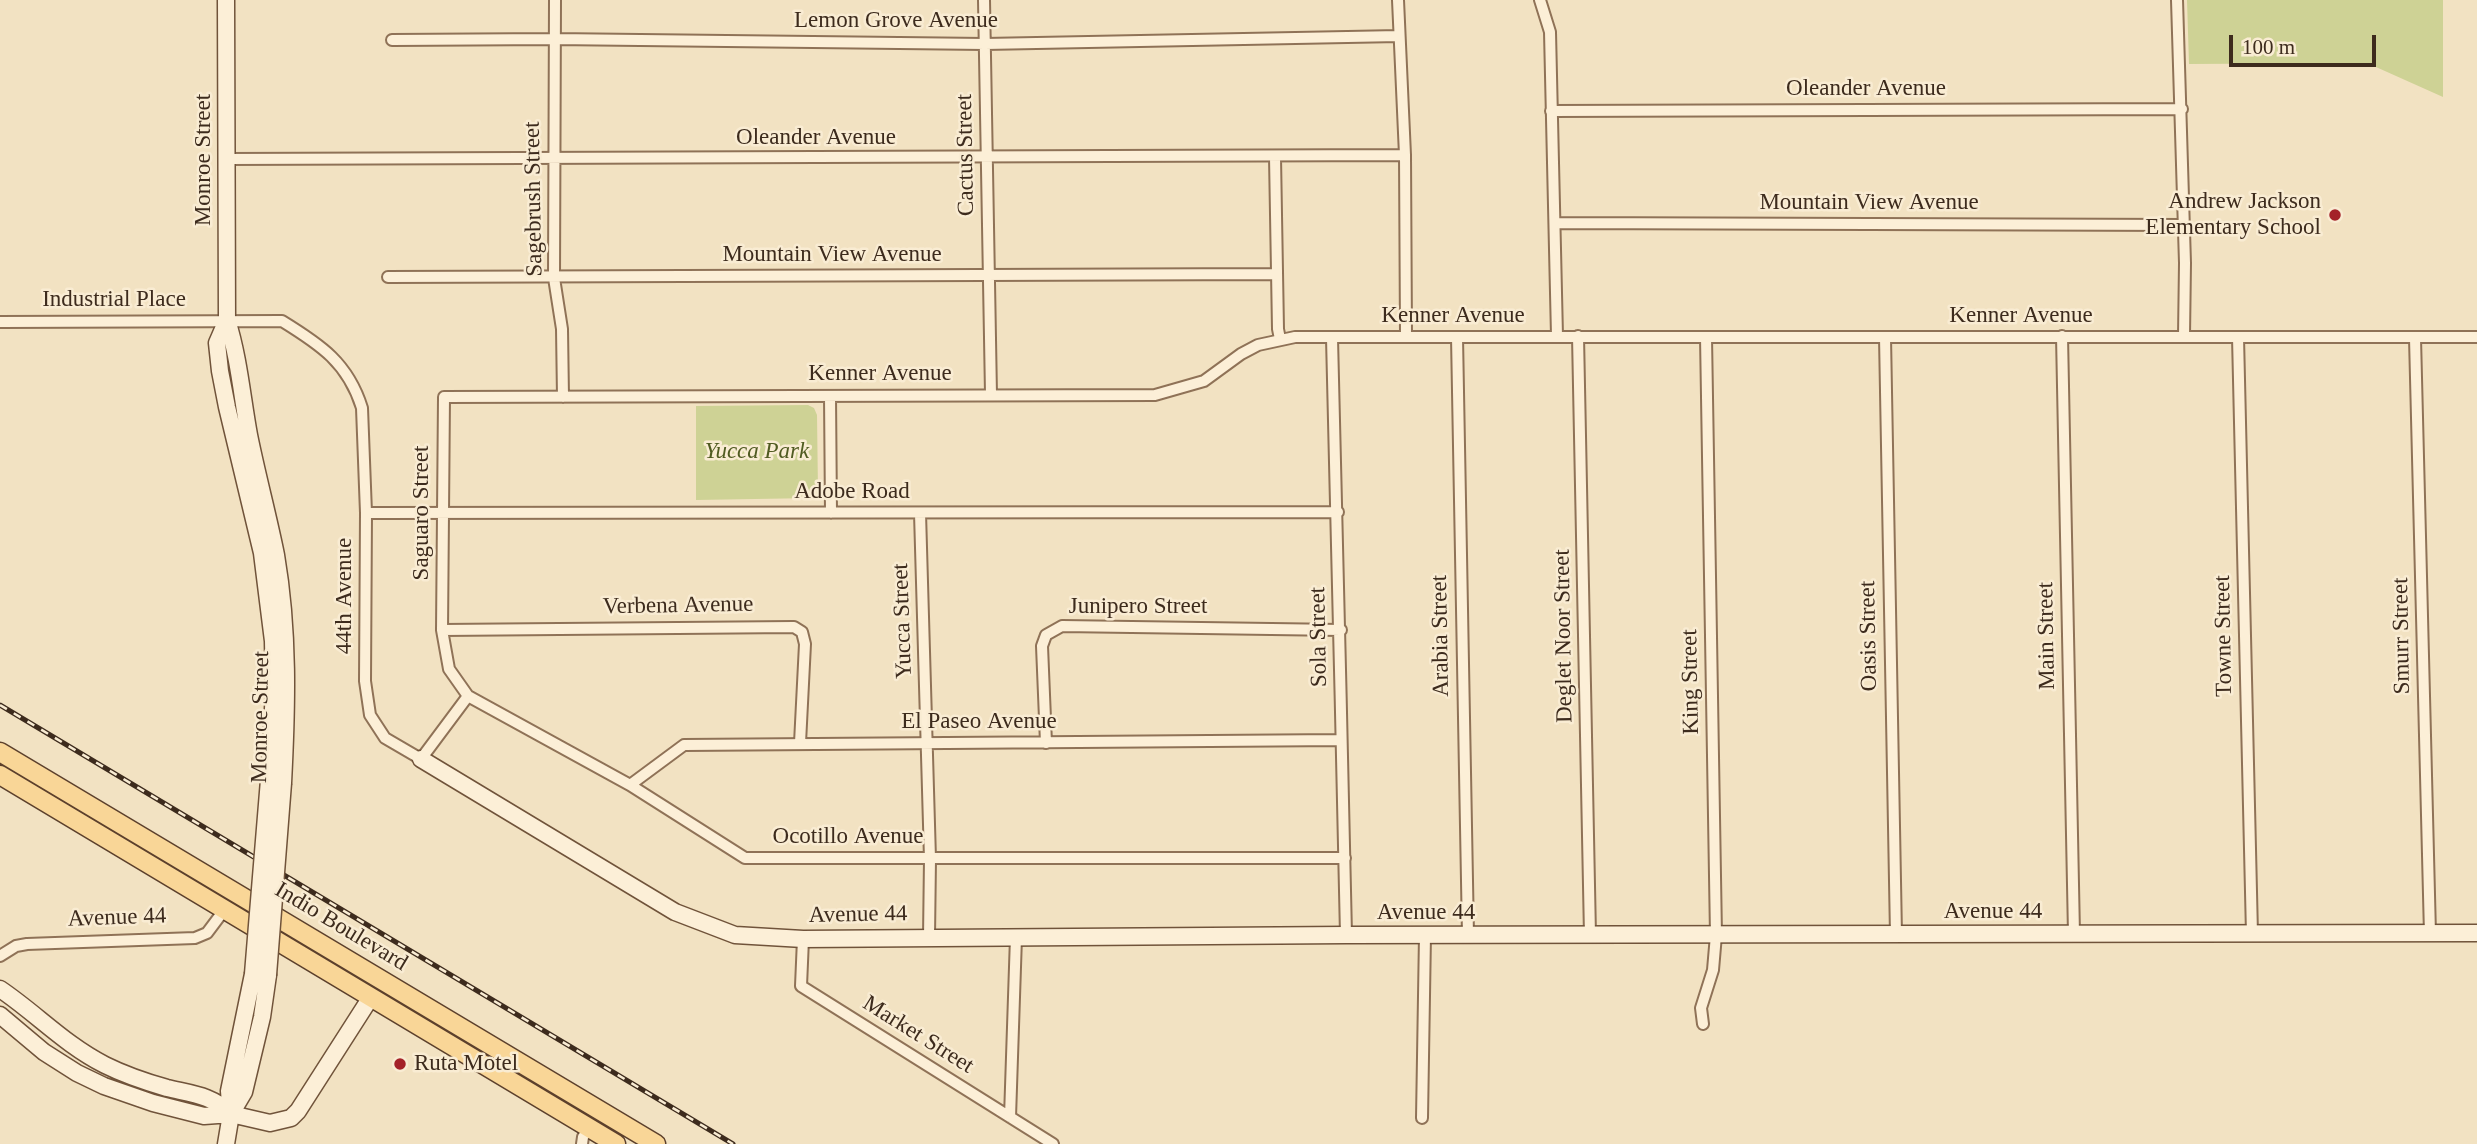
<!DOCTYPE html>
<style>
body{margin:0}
#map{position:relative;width:2477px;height:1144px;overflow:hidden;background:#f2e2c2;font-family:"Times New Roman",serif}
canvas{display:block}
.scale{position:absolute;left:2229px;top:35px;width:147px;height:32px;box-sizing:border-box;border:4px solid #3d2b1d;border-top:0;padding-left:9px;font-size:21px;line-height:24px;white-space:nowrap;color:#3d2b1d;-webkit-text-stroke:5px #f9ecd3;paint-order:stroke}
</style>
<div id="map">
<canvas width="2477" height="1144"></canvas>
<div class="scale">100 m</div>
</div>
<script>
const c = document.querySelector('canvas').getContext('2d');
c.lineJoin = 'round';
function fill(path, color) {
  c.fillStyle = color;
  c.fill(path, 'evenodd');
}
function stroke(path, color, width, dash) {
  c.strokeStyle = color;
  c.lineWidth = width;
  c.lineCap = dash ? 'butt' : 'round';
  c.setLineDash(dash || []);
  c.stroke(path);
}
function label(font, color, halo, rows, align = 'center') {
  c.font = font + ' "Times New Roman",serif';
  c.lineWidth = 5;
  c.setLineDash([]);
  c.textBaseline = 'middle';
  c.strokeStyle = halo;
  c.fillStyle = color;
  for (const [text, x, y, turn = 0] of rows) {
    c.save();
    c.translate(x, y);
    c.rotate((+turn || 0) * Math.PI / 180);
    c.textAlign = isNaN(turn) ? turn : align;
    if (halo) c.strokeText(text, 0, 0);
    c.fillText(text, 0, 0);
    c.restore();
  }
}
const green = new Path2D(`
 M2187,0H2443V97L2367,63L2189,64Z
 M808,405L814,408L817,415L818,492L814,498L696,500V406Z`);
const street = new Path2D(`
 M555,0L554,278L562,329L563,397
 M984,0L991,394
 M1398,0L1405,155L1406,337
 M1540,0L1550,32L1557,336
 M2177,0L2185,263L2184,336
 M392,40L554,39L985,44L1399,36
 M1551,111L2182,109
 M1275,157L1278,329L1280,339
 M227,159L1405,155
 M1555,223L2184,225
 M388,277L1277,274
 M0,322L282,321C321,345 348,363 362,408L366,513L365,681L370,715L385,738L421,759L468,696
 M1578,336L1590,935
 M2062,336L2074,934
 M1457,337L1468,935
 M1885,337L1896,935
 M2238,337L2252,934
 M1332,338C1338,537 1341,736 1346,935
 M2415,338L2430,934
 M830,396L831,513
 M366,513L1338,512
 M920,513L930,859L929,937
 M442,630L794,627L802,632L805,644L800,743
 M1046,743L1042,646L1046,635L1062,626L1341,630
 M630,785L684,745L1341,740
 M1345,858H745L630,785L468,696L449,669L442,630L444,397L1155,395L1204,381L1241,354L1258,345L1295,337H2477
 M803,939L801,986L1053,1144
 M0,956L16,946L27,944L195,938L207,933L225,909
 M1703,1024L1701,1008L1713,970L1716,935L1706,337
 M1010,1117L1016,937
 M1422,1118L1425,935
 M582,1144L583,1137L589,1128`);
const secondary = new Path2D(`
 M226,0L227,320C239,358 242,397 249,435C257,475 268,515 276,555C289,631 287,706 283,783
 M227,320L217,343L220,371L227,407L262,553L273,641L274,691L269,780
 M421,759L675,912L735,935L803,939L1346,935L2477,933
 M0,989C37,1014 64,1044 105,1065C125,1075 146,1082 167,1088C192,1094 212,1095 231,1114
 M0,1015L44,1052L77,1073L104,1086L153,1103L204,1116L231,1114L270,1123L291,1118L298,1111L371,997
 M231,1114L244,1092L262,1017L268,975
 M226,1144L231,1114L229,1091L253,974`);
const primary = new Path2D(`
 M0,752L656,1144
 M0,775L616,1144`);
const rail = new Path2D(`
 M0,705L733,1144`);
const secondaryBridge = new Path2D(`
 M253,974L269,780
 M268,975L283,783`);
const markers = [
 [2335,215,7,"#a42128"],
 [400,1064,7,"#a42128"]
];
const streetNames = [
 ["Lemon Grove Avenue",896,21],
 ["Oleander Avenue",1866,89],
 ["Oleander Avenue",816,138],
 ["Cactus Street",966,155,-91],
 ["Monroe Street",204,160,-90],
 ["Sagebrush Street",534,199,-91],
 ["Mountain View Avenue",1869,203],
 ["Mountain View Avenue",832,255],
 ["Industrial Place",114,300],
 ["Kenner Avenue",1453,316],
 ["Kenner Avenue",2021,316],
 ["Kenner Avenue",880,374],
 ["Adobe Road",852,492],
 ["Saguaro Street",422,513,-90],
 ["44th Avenue",345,596,-90],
 ["Verbena Avenue",678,606,-1],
 ["Junipero Street",1138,607],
 ["Yucca Street",903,621,-92],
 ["Arabia Street",1441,636,-91],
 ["Deglet Noor Street",1564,636,-91],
 ["Oasis Street",1869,636,-91],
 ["Main Street",2047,636,-91],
 ["Towne Street",2224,636,-91],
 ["Smurr Street",2402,636,-91],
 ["Sola Street",1319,637,-91],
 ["King Street",1691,682,-91],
 ["Monroe Street",261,717,-89],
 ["El Paseo Avenue",979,722],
 ["Ocotillo Avenue",848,837],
 ["Avenue 44",1993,912],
 ["Avenue 44",1426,913],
 ["Avenue 44",858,915,-1],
 ["Avenue 44",117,918,-2],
 ["Indio Boulevard",341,927,31],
 ["Market Street",918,1035,32]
];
const poiNames = [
 ["Andrew Jackson",2321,202],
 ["Elementary School",2321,228],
 ["Ruta Motel",414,1064,"left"]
];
const parkNames = [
 ["Yucca Park",757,452]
];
fill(green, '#ced295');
stroke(street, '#8f7257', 14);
stroke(secondary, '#70533a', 19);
stroke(primary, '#5c402c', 21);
stroke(street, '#fcefd7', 10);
stroke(secondary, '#fcefd7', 16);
stroke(primary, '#f9d697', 18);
stroke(rail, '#3d2b1d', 5);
stroke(rail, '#f9ecd3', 2.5, [8]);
stroke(secondaryBridge, '#70533a', 19, []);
stroke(secondaryBridge, '#fcefd7', 16);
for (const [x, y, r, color] of markers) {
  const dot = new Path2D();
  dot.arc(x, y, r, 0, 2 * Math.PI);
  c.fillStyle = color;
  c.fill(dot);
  stroke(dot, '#f9ecd3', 2.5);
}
label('23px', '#3d2b1d', '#f9ecd3', streetNames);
label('23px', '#3d2b1d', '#f9ecd3', poiNames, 'right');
label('italic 23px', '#505b21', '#f9ecd3', parkNames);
</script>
